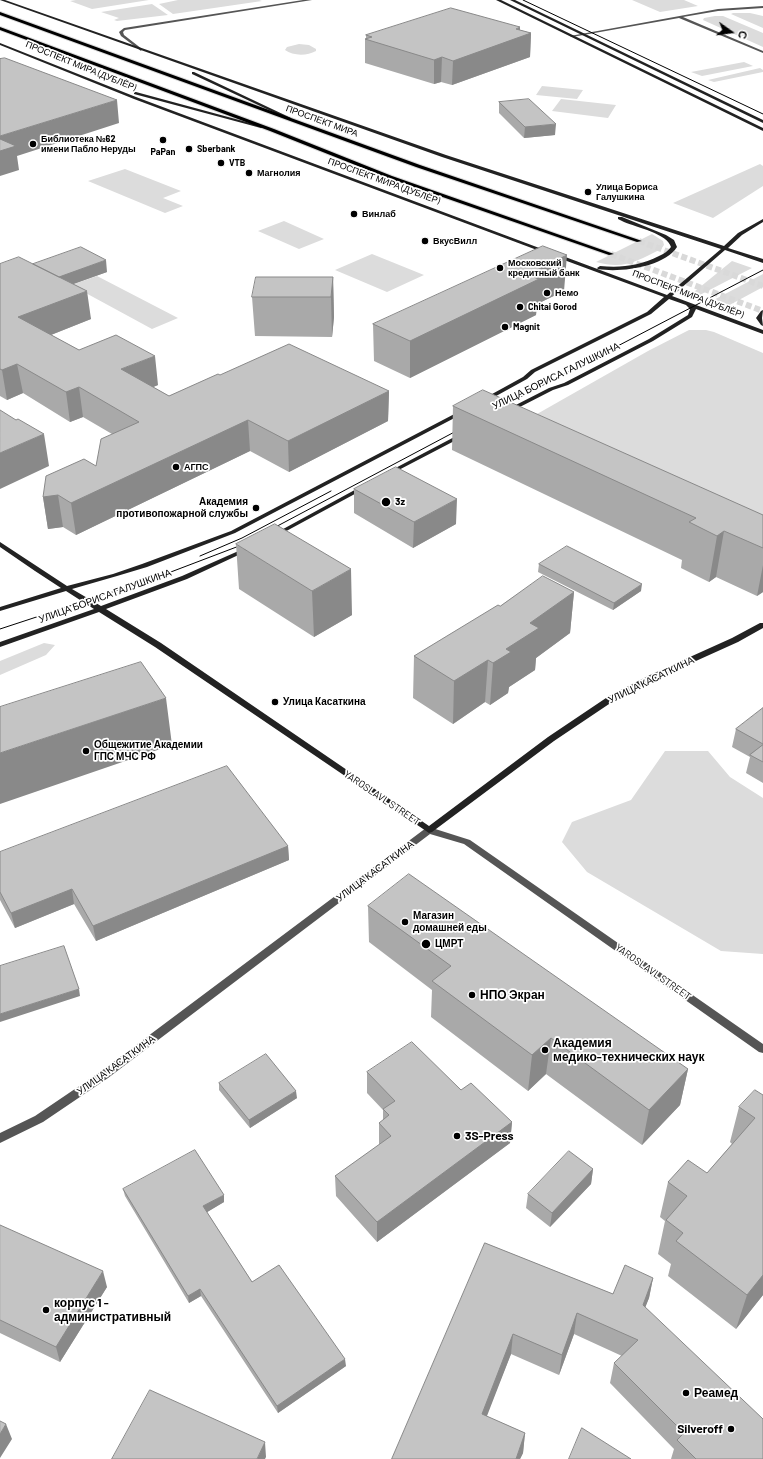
<!DOCTYPE html>
<meta charset="utf-8">
<style>
body{margin:0}
#map{position:relative;width:763px;height:1459px;overflow:hidden;background:#fff;font-family:Barlow,sans-serif}
canvas{display:block}
.north{position:absolute;left:711px;top:12px;width:40px;height:40px;-webkit-text-stroke:3px #fff;paint-order:stroke;rotate:104deg;font-size:11px;font-weight:700;line-height:16px;text-align:center;color:#000}
.north::after{content:'';display:block;margin:auto;width:14px;height:18px;background:#000;clip-path:polygon(50% 0,100% 100%,50% 72%,0 100%)}
</style>
<div id="map">
<canvas width="763" height="1459"></canvas>
<div class="north">С</div>
</div>
<script>
const c = document.querySelector('canvas').getContext('2d');
c.lineJoin = 'round';
function fill(path, color) {
  c.fillStyle = color;
  c.fill(path, 'evenodd');
}
function stroke(path, color, width, dash) {
  c.strokeStyle = color;
  c.lineWidth = width;
  c.lineCap = dash ? 'butt' : 'round';
  c.setLineDash(dash || []);
  c.stroke(path);
}
function label(font, color, halo, rows, align = 'center') {
  c.font = font + ' Barlow,sans-serif';
  c.lineWidth = 3.5;
  c.setLineDash([]);
  c.textBaseline = 'middle';
  c.strokeStyle = halo;
  c.fillStyle = color;
  for (const [text, x, y, turn = 0] of rows) {
    c.save();
    c.translate(x, y);
    c.rotate((+turn || 0) * Math.PI / 180);
    c.textAlign = isNaN(turn) ? turn : align;
    if (halo) c.strokeText(text, 0, 0);
    c.fillText(text, 0, 0);
    c.restore();
  }
}
const green = new Path2D(`
 M76,0H149L92,9L70,1Z
 M178,0H259L262,1L173,14L159,4Z
 M632,0H684L698,6L660,12Z
 M152,4L168,15L117,21L114,20L119,18L101,12Z
 M733,13H750L763,16V28L731,14Z
 M715,16H723L763,33V47L703,20L704,18Z
 M299,44L309,45L316,49V51C307,56 293,56 285,50L287,47Z
 M744,62L753,66L702,76L691,72Z
 M760,68L763,70V72L714,82L708,80Z
 M542,86L583,90L577,99L536,95Z
 M561,99L616,105L608,118L552,111Z
 M760,164L763,166V186L713,218L673,203Z
 M125,169L181,191L163,198L183,206L165,213L88,181Z
 M284,221L324,239L299,249L258,231Z
 M652,234L663,241L664,245L661,249C637,261 624,270 596,262Z
 M372,254L424,275L387,292L335,270Z
 M732,261L752,268L694,298L689,296Z
 M763,274V287L724,308L708,303Z
 M97,276L178,318L152,329L71,285Z
 M689,330H706L714,332L763,353V524L537,414L648,351Z
 M44,643L55,645L46,655L0,675V661Z
 M665,751H708L730,777L763,798V954L721,951L587,872L562,842L572,822L631,800Z`);
const primaryTunnel = new Path2D(`
 M639,241L763,286
 M611,254L763,311`);
const street = new Path2D(`
 M303,0H312L125,30L123,32L124,35L142,49L141,51L121,36L119,32L124,28Z
 M763,6V8L718,11L683,17L763,51V53L679,18L572,37L570,36L718,9Z
 M429,827L470,840L763,1044V1053L759,1052L464,844L430,834L108,1078L43,1122L0,1143V1133L35,1116L100,1072L426,828Z`);
const secondary = new Path2D(`
 M0,0H5L446,155L724,246L738,233L763,219V222L742,235L728,248L763,259V263L725,250L672,296L763,330V334L696,309L692,317L653,341L568,385L553,390L512,411H508V409L549,388L564,383L649,339L688,315L690,309L686,305L669,299L651,314L535,372L527,379L487,401H483V399L523,377L531,370L647,312L664,297L556,257V255H560L667,295L721,249L442,157Z
 M496,0H501L763,128V131Z
 M510,0H515L763,120V123Z
 M0,43L136,97L550,252L545,253L134,99L0,45Z
 M192,72H194L291,118L288,119L192,74Z
 M134,92H136L265,127L261,128L134,94Z
 M618,217H622L666,235L674,240L677,247C664,267 620,273 598,269L597,268L600,266C621,268 639,266 659,256C664,254 668,251 671,247C668,234 636,227 624,222L618,219Z
 M763,310L762,318L763,326L761,325L756,318L761,311Z
 M462,410L464,411V413L235,533L147,567L117,576L72,589L101,606L182,576L243,549H247L248,550L247,551L187,579L106,609L161,643L429,826L548,737L609,696L650,675L732,638L760,623H763V628L738,642L656,679L615,700L554,741L432,832L429,833L155,647L99,612L0,647V642L94,609L66,591L0,611V607L61,588L35,571L0,547V542L67,586L113,574L142,564L231,531Z
 M460,434L462,435V437L391,474L389,475L386,473Z
 M362,486L365,488L364,489L279,535L277,536L274,534Z`);
const primary = new Path2D(`
 M0,12L420,165L642,241L637,242L416,167L0,15Z
 M0,27L274,129L392,176L614,254L609,255L388,178L270,131L0,30Z`);
const tram = new Path2D(`
 M523,0L763,114
 M501,407L763,270
 M268,531L462,428
 M200,556L242,538L331,491
 M0,629L155,578L247,543`);
const wall = new Path2D(`
 M520,30L531,33L530,57L452,85L441,82L434,84L365,63V39H366V35Z
 M499,102L555,135L524,138L499,113Z
 M0,264H33L107,272L73,284L91,319L51,335L79,350L158,385L153,387L169,396L220,375L389,391L388,421L289,472L250,451L76,535L63,527L48,529L43,497L96,466L112,434L83,417L70,422L23,393L7,400L0,396Z
 M333,277L334,317L332,337L255,336L252,297Z
 M564,291L537,304L536,315L410,378L374,361L373,324Z
 M453,406L763,515V592L757,596L716,577L709,582L681,568L682,560L452,450Z
 M354,489L456,524L413,548L354,513Z
 M236,544L352,615L314,637L239,589Z
 M539,564L641,591L613,610L538,572Z
 M574,592L570,633L536,658L535,670L509,687L508,693L490,705L485,702L453,724L413,698L414,656L500,606Z
 M763,708V783L746,773L750,757L732,747L736,729Z
 M288,846L289,860L96,941L74,904L15,928L0,900V852Z
 M368,906L688,1069L680,1105L642,1145L546,1074L528,1091L431,1017L432,990L369,942Z
 M367,1072L461,1090L512,1122L510,1143L377,1242L336,1196L335,1176L379,1145V1123L383,1120V1110L367,1093Z
 M219,1083L297,1098L250,1128L219,1090Z
 M763,1095V1295L736,1329L668,1276L671,1264L658,1254L665,1221L660,1217L668,1182L707,1173L732,1144L730,1142L739,1107Z
 M593,1169L591,1184L550,1227L526,1208L528,1194Z
 M123,1189L224,1202L207,1212L252,1282L346,1366L278,1413L201,1296L189,1303L125,1196Z
 M0,1225L107,1287L60,1362L0,1333Z
 M485,1243L613,1294L653,1278L649,1298L645,1307L763,1459H671L674,1449L610,1383L614,1363L622,1356L574,1334L559,1375L511,1354L486,1416L525,1433L523,1453L520,1459H392Z`);
const shadedWall = new Path2D(`
 M520,27V37L531,33L530,57L452,85L453,61L516,29Z
 M442,57L441,82L434,84V60Z
 M117,100L119,123L17,156L19,170L0,176V136Z
 M556,124L555,135L524,138L525,127Z
 M567,255L564,291L537,304L536,315L410,378V341L527,275Z
 M106,260L107,272L54,291L52,279Z
 M333,277L334,317L332,337L331,297Z
 M87,291L91,319L23,346L18,317Z
 M155,356L158,385L125,399L121,369Z
 M17,364L23,393L7,400L2,370Z
 M79,387L83,417L70,422L66,392Z
 M389,391L388,421L289,472L288,441Z
 M248,420L250,451L76,535L71,503Z
 M44,434L49,466L0,489V453Z
 M58,495L63,527L48,529L43,497Z
 M457,499L456,524L413,548L414,522Z
 M724,531L716,577L709,582L717,536Z
 M763,565V592L757,596Z
 M351,569L352,615L314,637L312,591Z
 M642,584L641,591L613,610L614,603Z
 M574,592L570,633L536,658L535,670L509,687L508,693L490,705L493,663L530,623Z
 M488,660L485,702L453,724L454,681Z
 M166,698L172,745L0,804V753Z
 M288,846L289,860L96,941L93,926Z
 M72,889L74,904L15,928L11,913Z
 M79,989L80,996L0,1022V1014Z
 M551,1038L546,1074L528,1091L532,1055Z
 M688,1069L680,1105L642,1145L649,1110Z
 M296,1091L297,1098L250,1128L249,1120Z
 M512,1122L510,1143L377,1242V1222Z
 M593,1169L591,1184L550,1227L552,1213Z
 M224,1195V1202L204,1214L203,1206Z
 M103,1271L107,1287L60,1362L56,1347Z
 M763,1275V1295L736,1329L747,1295Z
 M653,1278L649,1298L638,1326L643,1305Z
 M200,1289L201,1296L189,1303L188,1296Z
 M577,1313L574,1334L559,1375L562,1355Z
 M513,1334L511,1354L480,1434L482,1414Z
 M345,1359L346,1366L278,1413L277,1406Z
 M6,1424L12,1439L0,1458V1434Z
 M525,1433L523,1453L520,1459H516Z
 M265,1442L266,1457L265,1459H257Z`);
const building = new Path2D(`
 M451,8L520,27L516,29L531,33L453,61L442,57L434,60L365,39L372,37L366,35Z
 M5,58L117,100L0,136V59Z
 M529,99L556,124L525,127L499,102Z
 M0,139L16,146L0,151Z
 M543,246L567,255L527,275L539,279L410,341L373,324Z
 M81,247L106,260L59,277L33,264Z
 M19,257L87,291L18,317L79,350L116,335L155,356L121,369L169,396L218,374L220,375L289,344L389,391L288,441L248,420L71,503L58,495L43,497L46,476L84,459L96,466L101,439L139,422L79,387L66,392L17,364L2,370L0,369V264Z
 M256,277H333L331,297H252Z
 M483,390L763,515V548L724,531L717,536L689,522L696,518L453,406Z
 M0,410L16,420L18,419L44,434L0,453Z
 M396,467L457,499L414,522L354,489Z
 M275,524L351,569L312,591L236,544Z
 M567,546L642,584L614,603L539,564Z
 M543,576L574,592L530,623L539,628L506,649L511,652L493,663L488,660L454,681L414,656L498,605L500,606Z
 M141,662L166,698L0,753V707Z
 M763,708V744L736,729Z
 M763,745V762L750,755Z
 M227,766L288,846L93,926L72,889L11,913L0,892V852Z
 M409,874L688,1069L649,1110L551,1038L532,1055L432,981L451,966L368,906Z
 M64,946L79,989L0,1014V966Z
 M412,1042L461,1090L471,1083L512,1122L377,1222L335,1176L391,1136L379,1123L389,1115L383,1109L395,1101L367,1072Z
 M266,1054L296,1091L249,1120L219,1083Z
 M755,1090L763,1095V1275L747,1295L676,1241L683,1233L666,1220L687,1196L668,1182L688,1160L707,1173L755,1118L739,1107Z
 M195,1150L224,1195L203,1206L252,1282L279,1265L345,1359L277,1406L200,1289L188,1296L123,1189Z
 M569,1151L593,1169L552,1213L528,1194Z
 M0,1225L103,1271L56,1347L0,1320Z
 M485,1243L613,1294L625,1265L653,1278L643,1305L763,1419V1459H696L677,1440L684,1433L614,1363L638,1340L577,1313L562,1355L513,1334L482,1414L525,1433L516,1459H392Z
 M150,1390L265,1442L257,1459H112Z
 M0,1421L6,1424L0,1434Z
 M582,1428L631,1459H569Z`);
const markers = [
 [163,140,4,"#000"],
 [33,144,4,"#000"],
 [189,149,4,"#000"],
 [221,163,4,"#000"],
 [249,173,4,"#000"],
 [588,192,4,"#000"],
 [354,214,4,"#000"],
 [425,241,4,"#000"],
 [500,268,4,"#000"],
 [547,293,4,"#000"],
 [520,307,4,"#000"],
 [505,327,4,"#000"],
 [176,467,4,"#000"],
 [386,502,5,"#000"],
 [256,508,4,"#000"],
 [275,702,4,"#000"],
 [86,751,4,"#000"],
 [405,922,4,"#000"],
 [426,944,5,"#000"],
 [472,995,4,"#000"],
 [545,1050,4,"#000"],
 [457,1136,4,"#000"],
 [46,1310,4,"#000"],
 [686,1393,4,"#000"],
 [731,1429,4,"#000"]
];
const farStreetnames = [
 ["ПРОСПЕКТ МИРА (ДУБЛЁР)",81,66,22],
 ["ПРОСПЕКТ МИРА",322,121,20],
 ["ПРОСПЕКТ МИРА (ДУБЛЁР)",384,181,20],
 ["ПРОСПЕКТ МИРА (ДУБЛЁР)",688,294,21]
];
const farPoinames = [
 ["Библиотека №62",41,139],
 ["имени Пабло Неруды",41,149],
 ["Sberbank",197,149],
 ["PaPan",163,152,"center"],
 ["VTB",229,163],
 ["Магнолия",257,173],
 ["Улица Бориса",596,187],
 ["Галушкина",596,197],
 ["Винлаб",362,214],
 ["ВкусВилл",433,241],
 ["Московский",508,263],
 ["кредитный банк",508,273],
 ["Немо",555,293],
 ["Chitai Gorod",528,307],
 ["Magnit",513,327],
 ["АГПС",184,467]
];
const streetNames = [
 ["УЛИЦА БОРИСА ГАЛУШКИНА",556,376,-26],
 ["УЛИЦА БОРИСА ГАЛУШКИНА",105,596,-20],
 ["УЛИЦА КАСАТКИНА",651,680,-26],
 ["YAROSLAVL STREET",382,798,34],
 ["УЛИЦА КАСАТКИНА",375,871,-37],
 ["YAROSLAVL STREET",653,972,35],
 ["УЛИЦА КАСАТКИНА",116,1065,-36]
];
const poiNames = [
 ["Академия",248,502,"right"],
 ["противопожарной службы",248,514,"right"],
 ["3z",395,502],
 ["Улица Касаткина",283,702],
 ["Общежитие Академии",94,745],
 ["ГПС МЧС РФ",94,757],
 ["Магазин",413,916],
 ["домашней еды",413,928],
 ["ЦМРТ",435,944]
];
const nearPoinames = [
 ["НПО Экран",480,995],
 ["Академия",553,1043],
 ["медико-технических наук",553,1057],
 ["3S-Press",465,1136],
 ["корпус 1 -",54,1303],
 ["административный",54,1317],
 ["Реамед",694,1393],
 ["Silveroff",723,1429,"right"]
];
fill(green, '#dcdcdc');
stroke(primaryTunnel, '#d9d9d9', 6, [6, 3]);
stroke(primary, '#dbdbdb', 2);
fill(street, '#555');
fill(secondary, '#222');
fill(primary, '#000');
stroke(tram, '#000', 1);
fill(wall, '#a9a9a9');
fill(shadedWall, '#898989');
fill(building, '#c4c4c4');
stroke(building, '#898989', 1);
for (const [x, y, r, color] of markers) {
  const dot = new Path2D();
  dot.arc(x, y, r, 0, 2 * Math.PI);
  c.fillStyle = color;
  c.fill(dot);
  stroke(dot, '#fff', 1.5);
}
label('9px', '#000', '#fff', farStreetnames);
label('bold 9px', '#000', '#fff', farPoinames, 'left');
label('10px', '#000', '#fff', streetNames);
label('bold 10px', '#000', '#fff', poiNames, 'left');
label('bold 12px', '#000', '#fff', nearPoinames, 'left');
</script>
